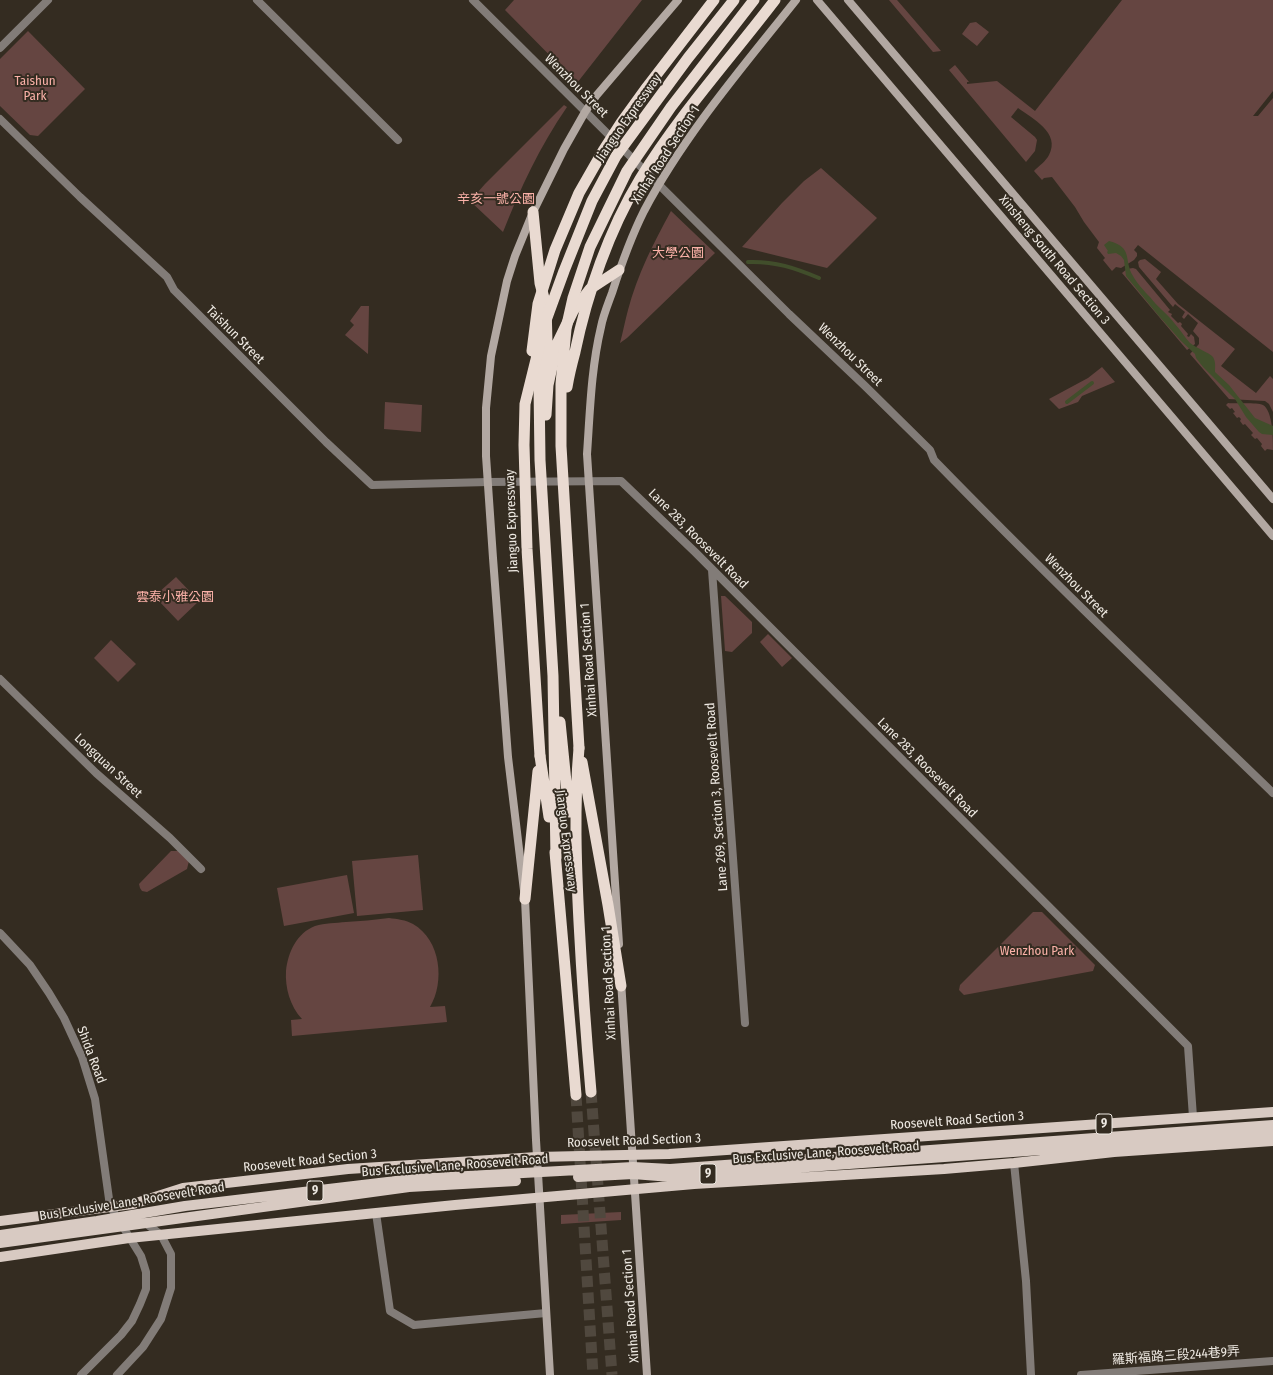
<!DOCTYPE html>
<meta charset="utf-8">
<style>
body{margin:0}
canvas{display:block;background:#342c21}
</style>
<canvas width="1273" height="1375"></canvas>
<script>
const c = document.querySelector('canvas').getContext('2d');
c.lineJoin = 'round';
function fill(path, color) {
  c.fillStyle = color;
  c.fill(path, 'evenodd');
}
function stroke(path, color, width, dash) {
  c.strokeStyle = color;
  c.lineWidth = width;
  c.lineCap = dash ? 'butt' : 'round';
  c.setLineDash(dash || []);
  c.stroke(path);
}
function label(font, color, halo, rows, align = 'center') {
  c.font = font + ' "Fira Sans Condensed","Noto Sans TC",sans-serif';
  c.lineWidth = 4;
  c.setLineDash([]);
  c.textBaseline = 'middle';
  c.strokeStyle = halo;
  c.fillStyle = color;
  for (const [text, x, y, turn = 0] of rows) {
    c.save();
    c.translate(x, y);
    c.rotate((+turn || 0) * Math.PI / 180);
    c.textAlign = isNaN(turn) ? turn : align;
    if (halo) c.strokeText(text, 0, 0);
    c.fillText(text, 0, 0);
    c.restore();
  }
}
const green = new Path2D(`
 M514,0H642L577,83L505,10Z
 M889,0H897L941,51L933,52Z
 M1122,0H1273V91L1253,116H1258L1273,98V352L1138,245L1134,250L1137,253V256L1134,260L1121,268L1116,267L1112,271L1103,260L1105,258L1097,248L1099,242L1084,222L1075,207L1052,177L1044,178L1042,180L1034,171C1039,166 1046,161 1049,155C1061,133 1032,118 1018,108L1011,117L1035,137L1037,140L1035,151L1026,162L949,70L955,65L969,82H967V84L997,81L1035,111Z
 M976,22L989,32L977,46L962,34L970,23Z
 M28,31L85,89L38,136L30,135L0,106V59Z
 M564,105L567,107C540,146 520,189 503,232L470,201L485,184Z
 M821,168L877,218L827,268L742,247L782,203L804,181Z
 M671,211L715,253L627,338L620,343C623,332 625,321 628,310C637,275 654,242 671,211Z
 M1145,259L1161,272L1156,279L1178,304L1235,349L1221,366L1256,393L1270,376L1273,379V412L1269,404L1265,401L1229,399L1190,354L1199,344V338L1193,331L1198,323L1188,314L1184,319L1182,317L1185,312L1175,304L1173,307L1139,267L1138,262L1140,260Z
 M1133,268L1136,269L1170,310L1168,312L1172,314L1171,316L1178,323L1180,322L1182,324L1181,326L1188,334L1187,336L1189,337L1191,334L1194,337L1195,344L1187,350L1122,273L1127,269Z
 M361,306H369L368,354L345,335L354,325L350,321Z
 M1102,367L1115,382L1082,396L1078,402L1059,409L1049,399L1088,378Z
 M385,402L422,405L421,432L384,429Z
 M1228,403C1236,404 1256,402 1263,405C1273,411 1273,439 1273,450L1267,449L1265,451L1261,446L1262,444L1257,438L1255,439L1251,435L1253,433L1245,424L1243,425L1240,421L1241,419L1239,417L1237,418L1233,413L1235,412L1232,408L1230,409L1226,405Z
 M176,577L199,601L178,621L158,600V593Z
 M721,596H725L752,622V633L732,652L725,651Z
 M768,634L792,658L782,667L760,642Z
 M111,640L136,664L118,682L94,658Z
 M171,851H179L189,861L187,869L147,892L142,891L140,888L139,884Z
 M418,855L423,910L357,916L352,861Z
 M347,875L354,913L284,926L277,888Z
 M1033,912H1042L1095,965L1093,971L964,995L959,990L960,985Z
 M389,918C397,919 406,920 413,924C441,940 445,982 430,1007L445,1006L447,1022L292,1036L291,1020L302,1019C290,1006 285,988 286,971C288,952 297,933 315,926C325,923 336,923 346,922C360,921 375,920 389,918Z
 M621,1212V1220L561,1224V1215Z`);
const water = new Path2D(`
 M1109,241C1134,248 1123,259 1133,276C1137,283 1144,291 1150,297C1157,307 1168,314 1175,324C1181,330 1184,337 1190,343C1196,348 1210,353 1213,357C1216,362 1215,367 1215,372L1229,385L1255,418L1273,426V435L1262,434L1259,432L1246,417L1235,399L1203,367L1196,358L1195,354L1181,341L1158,315L1126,276L1124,260L1121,256L1116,253L1108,254L1107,252L1108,251L1104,245Z`);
const stream = new Path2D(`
 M748,262C775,261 795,268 819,278
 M1067,402L1092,383`);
const trunkTunnel = new Path2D(`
 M591,1092L612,1375
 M576,1095L593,1375`);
const minor = new Path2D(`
 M257,0L398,140
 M473,0L789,314L865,386L930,450L934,460C1045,574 1159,683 1273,793
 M0,48L48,0
 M0,119L80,197L167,277L174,290L326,442L372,485L488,482L621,481L695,552L1188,1046L1193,1117
 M712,570L745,1023
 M0,679L96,773L170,838L201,869
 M1014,1163L1026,1281L1031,1375
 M376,1213L390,1311L414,1325L546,1313
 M1081,1375L1273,1361`);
const tertiary = new Path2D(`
 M0,933L30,965L49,993L64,1018L82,1057L95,1099L110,1206L141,1256L146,1272V1289L140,1304L132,1321L121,1335L81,1375
 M117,1375L143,1347L161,1319L171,1288V1254L161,1235L143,1221`);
const secondary = new Path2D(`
 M817,0L1273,536
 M848,0L1273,499
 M619,944L587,454C590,412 591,369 601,327C603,316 608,304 612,293C621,265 631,237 644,211C685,134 742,68 796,0
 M621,981L647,1375
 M550,1375L536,1140L525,899L508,757L493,558L486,456V408L491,356L507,281L515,256L533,212L564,149L585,112L596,96L678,0`);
const primary = new Path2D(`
 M578,1177L633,1174L671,1177L1273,1133
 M0,1221L133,1204L183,1188L348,1169L537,1157L669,1154L1273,1112
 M0,1235L97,1221L185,1206L413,1179L633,1167L670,1169L1273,1125
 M0,1243L409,1187L516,1181
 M0,1257L129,1238L455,1205L694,1184L944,1169L1014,1163L1114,1152L1273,1141`);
const trunk = new Path2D(`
 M533,212L540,283L546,306L547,342L539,385L540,460L553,676L556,858
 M546,415L548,385L557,344L573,311L590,289L619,270
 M560,722L569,812
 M579,748C574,806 576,864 579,922C582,979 586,1035 591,1092
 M540,756L549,817
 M582,762L608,905L621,986
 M555,852L576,1095
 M525,899L538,771`);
const trunkBridge = new Path2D(`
 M532,351L538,304L555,250L579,193L603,151L621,123L647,87L714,0
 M567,387C569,375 572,363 575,352C587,294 609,230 640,179C679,115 730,59 775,0
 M579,748L561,446V384L566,329L573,298L590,247L627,171L671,107L754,0
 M540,756L527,549L524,445L525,404L545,323L564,271L592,201L616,156L688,58L734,0`);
const shields = [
 [1104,1124,16],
 [708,1174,16],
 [315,1191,16]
];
const shieldNames = [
 ["9",1104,1124],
 ["9",708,1174],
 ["9",315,1191]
];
const parkNames = [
 ["Taishun",35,81],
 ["Park",35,96],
 ["辛亥一號公園",496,199],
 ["大學公園",678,253],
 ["雲泰小雅公園",175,597],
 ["Wenzhou Park",1037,951]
];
const streetNames = [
 ["Wenzhou Street",576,86,45],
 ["Jianguo Expressway",629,118,-55],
 ["Xinhai Road Section 1",666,155,-57],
 ["Xinsheng South Road Section 3",1054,260,50],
 ["Taishun Street",235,335,45],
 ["Wenzhou Street",850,355,44],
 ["Jianguo Expressway",512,521,-92],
 ["Lane 283, Roosevelt Road",698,539,45],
 ["Wenzhou Street",1076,586,45],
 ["Xinhai Road Section 1",589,660,-94],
 ["Longquan Street",108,766,43],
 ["Lane 283, Roosevelt Road",927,768,45],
 ["Lane 269, Section 3, Roosevelt Road",717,797,-94],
 ["Jianguo Expressway",566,841,83],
 ["Xinhai Road Section 1",609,983,-93],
 ["Shida Road",91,1055,69],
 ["Roosevelt Road Section 3",957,1121,-4],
 ["Roosevelt Road Section 3",634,1141,-2],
 ["Bus Exclusive Lane, Roosevelt Road",826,1153,-4],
 ["Roosevelt Road Section 3",310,1161,-6],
 ["Bus Exclusive Lane, Roosevelt Road",455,1166,-4],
 ["Bus Exclusive Lane, Roosevelt Road",132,1202,-9],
 ["Xinhai Road Section 1",631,1306,-94],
 ["羅斯福路三段244巷9弄",1176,1356,-4]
];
fill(green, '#654541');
fill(water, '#414e2b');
stroke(stream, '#414e2b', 4);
stroke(trunkTunnel, '#50483e', 11, [11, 5.5]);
stroke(minor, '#827c78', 8);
stroke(tertiary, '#827c78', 8);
stroke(secondary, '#b2a8a2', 8);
stroke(primary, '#d8cac2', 10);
stroke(trunk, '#e9dad1', 11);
stroke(trunkBridge, '#e9dad1', 11);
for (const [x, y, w] of shields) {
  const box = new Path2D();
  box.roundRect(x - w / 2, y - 10, w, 20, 3);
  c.fillStyle = '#342c21';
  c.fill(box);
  stroke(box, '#eee9e2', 1);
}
label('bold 12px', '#eee9e2', null, shieldNames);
label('13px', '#fbb1a8', '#342c21', parkNames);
label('13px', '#eee9e2', '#342c21', streetNames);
</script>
